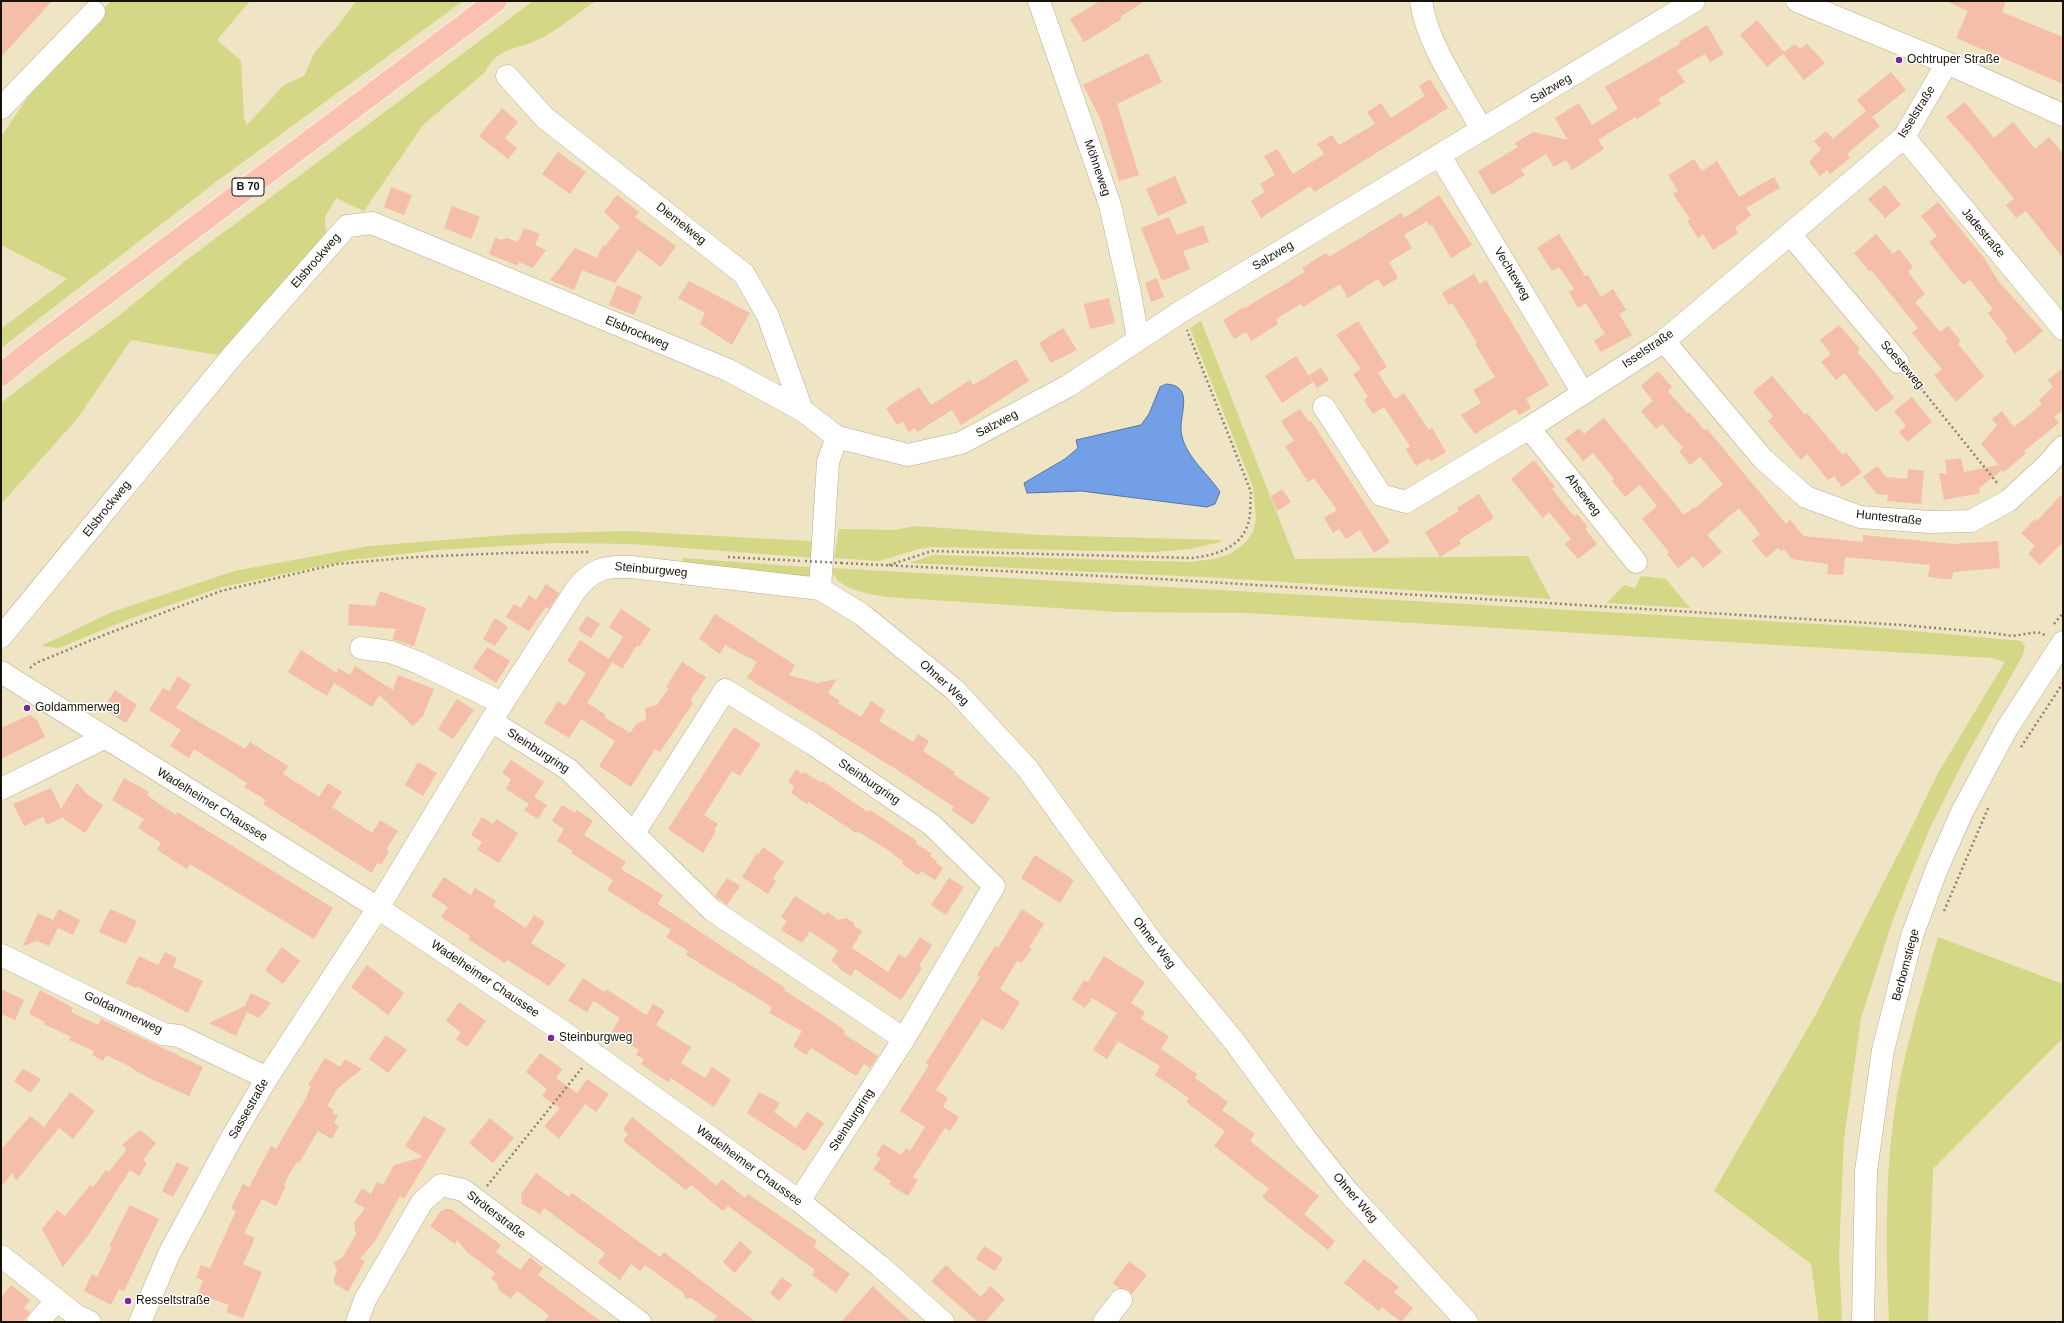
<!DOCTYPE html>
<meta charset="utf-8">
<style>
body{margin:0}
#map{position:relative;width:2064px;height:1323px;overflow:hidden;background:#efe4c3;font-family:Helvetica,sans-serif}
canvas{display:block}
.frame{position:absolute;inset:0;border:2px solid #161206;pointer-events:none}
</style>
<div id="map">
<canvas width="2064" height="1323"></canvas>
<div class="frame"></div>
</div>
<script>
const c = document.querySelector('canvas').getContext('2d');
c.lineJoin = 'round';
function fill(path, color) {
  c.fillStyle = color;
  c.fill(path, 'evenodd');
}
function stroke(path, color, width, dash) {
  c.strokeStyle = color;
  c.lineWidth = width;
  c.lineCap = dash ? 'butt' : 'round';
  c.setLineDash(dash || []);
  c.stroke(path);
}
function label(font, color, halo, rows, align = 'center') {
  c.font = font + ' Helvetica,sans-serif';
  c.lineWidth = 3;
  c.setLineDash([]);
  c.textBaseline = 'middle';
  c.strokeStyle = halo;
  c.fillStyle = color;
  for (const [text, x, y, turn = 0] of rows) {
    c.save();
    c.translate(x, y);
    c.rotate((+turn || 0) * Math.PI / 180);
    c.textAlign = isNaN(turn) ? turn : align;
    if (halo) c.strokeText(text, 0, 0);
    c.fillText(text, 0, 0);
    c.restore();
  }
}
const green = new Path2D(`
 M111,1H250L217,40L241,61L244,118L247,125L284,85L304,76L315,52L340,23L356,1H463L217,181L1,348V329L67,279L1,245V137L43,74Z
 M533,1H596C579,12 564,25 547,35C522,51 500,43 485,72L423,125L364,211L336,198L325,217L326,238L223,356L131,340L77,419L1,504V403L49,366L116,318L184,262Z
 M1201,321L1295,559L1528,556L1551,599L1221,578L909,563L933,555L1189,562L1214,559L1230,554L1245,543L1253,532L1256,519L1253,487L1190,328Z
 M916,526L1041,535L1221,540V542L1190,549L1154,552L931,547L919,549L879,561L834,558L839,529L895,530Z
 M626,531L810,541L815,546L816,558L632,544L555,543L437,550L351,560L222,587L129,619L59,648L41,646L112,612L234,571L369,546L520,534Z
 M683,558L805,567H817L811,575L805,579L683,565Z
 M832,568L1870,627L2021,641L2025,647L2023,655L1964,760L1929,830L1893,919L1861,1018L1844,1139L1839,1255L1842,1322H1819L1811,1264L1714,1191L1816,1014L1907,837L1938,773L2005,662L1992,658L1248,613L1118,612L886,597C870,594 833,589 832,568Z
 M1641,576L1666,579L1690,608L1607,603L1624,585L1635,588Z
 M1938,937L2063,984V1038L1933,1169L1928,1322H1889C1886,1256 1885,1188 1893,1122C1901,1059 1921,998 1938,937Z`);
const water = new Path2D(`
 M1167,384C1194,386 1180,414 1181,429C1182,454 1207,472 1220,492L1215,504L1207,507L1081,491L1027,493L1024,483L1065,459L1078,448L1076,440L1141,425L1149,414L1160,387Z`);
const building = new Path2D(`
 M1,1H52L1,57Z
 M1100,1H1145L1120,17L1122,19L1084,42L1070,19Z
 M1946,1H2006L2002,12L2063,37V84L1956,38L1968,11Z
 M1757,20L1784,52L1795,44L1800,49L1807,44L1825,63L1804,80L1783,54L1767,67L1740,35Z
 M1707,25L1724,54L1710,62L1705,54L1677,70L1685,82L1658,99L1661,104L1637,119L1635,117L1598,140L1604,149L1572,170L1566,160L1554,167L1546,154L1521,170L1525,175L1492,195L1478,171L1518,147L1515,143L1533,132L1568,140L1555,118L1579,103L1592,125L1618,109L1605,87L1680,44L1679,42Z
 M1148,53L1162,82L1117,104L1139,175L1119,181L1100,118L1083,85Z
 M1891,72L1906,90L1872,117L1880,126L1847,154L1850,158L1830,174L1827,170L1820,176L1809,162L1821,149L1814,141L1826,131L1833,139L1866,111L1857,100Z
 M1430,79L1448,108L1314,192L1310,186L1261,218L1251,201L1265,192L1260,184L1275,175L1264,156L1277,149L1293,174L1324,154L1317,144L1332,135L1339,145L1375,124L1367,112L1381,103L1391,118L1425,96L1419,86Z
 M1965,102L1994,138L2013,122L2035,149L2049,137L2063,153V258L2026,211L2016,218L2006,205L2014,199L1970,144L1946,117Z
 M502,108L518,122L505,138L517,148L508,159L479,136Z
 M558,152L586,172L570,194L542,174Z
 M1694,159L1702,171L1717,161L1739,197L1774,177L1780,188L1746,208L1751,215L1735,228L1738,233L1713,250L1703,234L1698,238L1687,221L1690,219L1673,194L1678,191L1668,175Z
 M1175,176L1187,203L1158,216L1146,189Z
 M1885,185L1901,205L1885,218L1868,199Z
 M391,187L412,195L404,215L384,207Z
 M617,195L639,212L635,217L676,246L661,267L638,250L615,283L582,270L574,290L550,280L575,248L597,258L603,245L605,246L620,227L604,212Z
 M1439,195L1472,245L1451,258L1432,225L1430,226L1427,221L1404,235L1412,248L1389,262L1398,278L1383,287L1378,279L1348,298L1340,284L1303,307L1301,304L1276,319L1278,324L1251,341L1246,332L1234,339L1223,320L1244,307L1245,308L1305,272L1302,268L1326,253L1329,257L1401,213L1404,218Z
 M1938,202L1984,258L1999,282L2043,331L2015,354L2005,341L2008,339L1988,313L1993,309L1970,280L1963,285L1929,242L1937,236L1921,216Z
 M452,206L480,217L471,239L444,228Z
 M1169,217L1177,235L1203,225L1209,242L1183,251L1190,269L1162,281L1141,228Z
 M524,228L540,234L535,245L546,250L533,268L519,262L518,266L489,254L495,238L501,240L507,238L518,242Z
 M1559,234L1585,276L1588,275L1601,297L1613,289L1626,310L1619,314L1632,335L1601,352L1594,341L1605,334L1586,303L1578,308L1569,292L1574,289L1559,267L1552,271L1537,248Z
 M1876,234L1893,254L1899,249L1913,267L1908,272L1925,294L1915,302L1940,332L1948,326L1961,341L1958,344L1984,376L1956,402L1934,375L1942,369L1912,333L1918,328L1871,270L1870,272L1854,253Z
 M1474,274L1480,284L1486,280L1549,385L1526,399L1531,408L1519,415L1515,409L1475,434L1461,415L1481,403L1473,390L1495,377L1475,344L1477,342L1464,322L1452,303L1449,305L1442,293Z
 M1157,278L1164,297L1151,302L1145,283Z
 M689,281L750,313L732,345L700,324L705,313L678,298Z
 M617,285L642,296L634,315L609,305Z
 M1109,298L1115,323L1090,329L1084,304Z
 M1358,321L1387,367L1378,373L1395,399L1404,393L1429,430L1432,428L1446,452L1431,461L1429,458L1416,466L1406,449L1410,446L1384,407L1373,414L1364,400L1368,397L1353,374L1361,369L1336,335Z
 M1839,325L1860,349L1857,352L1874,371L1894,398L1876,412L1844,373L1836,380L1821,362L1831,354L1820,340Z
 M1063,328L1077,350L1051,363L1039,343Z
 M1296,356L1313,382L1282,403L1265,376Z
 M1016,359L1029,381L961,425L952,410L917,432L915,428L909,432L903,422L897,425L886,408L919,387L931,405L970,380L973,385Z
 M1321,368L1329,380L1317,388L1309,375Z
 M2063,368V410L2054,417L2059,423L2024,451L2026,453L2004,472L2002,470L1979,488L1980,493L1944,500L1939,473L1947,474L1945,460L1961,458L1964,472L1999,465L1981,444L1997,425L1992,419L2002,411L2014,427L2042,404L2039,400L2053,387L2048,380Z
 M1658,371L1672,387L1668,391L1687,413L1689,412L1704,430L1707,429L1786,524L1790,520L1804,536L1863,542V535L1953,544L1998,541L2000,568L1953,572L1952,579H1945L1928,577L1930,565L1845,557L1843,575L1827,574L1828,564L1792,559L1784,549L1781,551L1778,548L1766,558L1752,541L1760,534L1739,508L1707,535L1722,552L1703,568L1693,556L1678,568L1667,554L1669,552L1642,519L1657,506L1640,485L1625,497L1612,481L1614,479L1593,453L1583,461L1565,439L1579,428L1584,434L1604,418L1684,515L1694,507L1695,508L1723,484L1700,457L1690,465L1679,451L1683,448L1662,424L1656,429L1641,411L1653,401L1641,386Z
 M1772,376L1805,415L1807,413L1843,455L1846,452L1862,472L1842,487L1834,476L1828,480L1807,454L1801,460L1768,421L1773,416L1753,392Z
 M1912,397L1932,422L1907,442L1899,432L1906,426L1894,411Z
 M1300,409L1309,422L1311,421L1390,542L1374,553L1360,530L1346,539L1339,529L1333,533L1324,518L1337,510L1314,478L1308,482L1285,446L1294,441L1281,421Z
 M1534,460L1555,487L1552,489L1572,514L1575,516L1577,514L1588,527L1585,529L1597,544L1578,559L1565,544L1571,539L1549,512L1543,518L1511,479Z
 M1877,466L1886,477L1907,479L1908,469L1924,471L1921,504L1887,501L1888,495L1877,494L1863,477Z
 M1282,489L1291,502L1277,511L1271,496Z
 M2063,493V542L2040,565L2028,554L2035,546L2021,533L2035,519L2037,521Z
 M1479,494L1494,518L1459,540L1461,544L1440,557L1425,532L1459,511L1457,508Z
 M546,584L559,593L549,609L546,607L529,631L506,617L514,604L521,608L529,595L536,600Z
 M380,591L426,608L414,646L392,639L396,629L348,625L349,604L375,606Z
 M621,609L651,629L639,647L637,645L622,669L612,662L587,703L605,714L604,717L630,733L637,723L646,720L645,708L657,705L669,688L666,687L682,662L706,677L690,701L693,703L660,752L655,749L631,787L599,766L615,741L581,719L569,738L544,723L558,701L565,706L586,673L567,661L580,640L609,659L623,637L609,627Z
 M715,614L795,665L789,675L817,683L837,679L828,693L840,701L838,703L861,717L871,701L885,710L879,721L913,742L918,734L929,741L923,751L955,772L953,774L990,798L973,825L951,810L954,807L899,771L747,678L757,662L725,645L720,654L708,646L709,645L699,639Z
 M587,616L600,624L591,638L578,630Z
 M495,618L508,627L495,646L483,639Z
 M487,647L510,661L496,683L473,668Z
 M301,650L337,673L338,668L350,675L355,666L393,690L398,675L434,689L423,716L413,726L379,695L372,707L334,683L327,696L288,672Z
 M178,676L191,685L176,708L245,749L250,742L288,766L283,774L319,797L328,783L342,792L332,807L371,832H373L380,820L398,831L386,850L389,852L381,865L377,863L372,873L263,804L266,800L244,787L247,783L194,749L189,758L170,746L181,730L149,710L163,688L169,691Z
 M115,690L137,705L126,723L103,709Z
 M457,699L474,710L453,739L438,729Z
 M30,715L37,720L45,737L1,759V728Z
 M734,727L761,744L740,776L732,771L704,815L718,824L714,830L716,831L703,853L668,829Z
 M511,760L544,782L534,797L547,805L538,819L524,810L529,804L506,789L511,779L502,773Z
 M418,762L437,773L423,796L405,785Z
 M796,769L802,774L804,772L821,783L822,781L868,812L870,810L917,841L915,843L932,854L930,856L937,861L936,863L943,868L935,880L921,871L918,875L902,864L903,862L888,850L857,831L856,833L809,802L807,804L791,793L794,786L788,782Z
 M124,778L149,792L147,795L161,805L176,815L177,812L333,908L314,939L190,864L187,869L157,850L161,843L138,828L144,819L112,800Z
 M77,783L88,795L103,805L85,833L65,820L63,817L47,825L43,817L24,826L13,804L51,788L61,809Z
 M562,805L575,813L577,810L593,821L584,835L626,862L621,869L663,895L658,904L785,988L784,990L839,1026L845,1031L844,1034L878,1056L870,1068L864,1064L856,1076L811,1048L806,1055L793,1046L802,1031L769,1013L772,1007L686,955L688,951L666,937L671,930L607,890L613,880L571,853L573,851L557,841L564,829L552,821Z
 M482,817L493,824L497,819L518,833L499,863L477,850L482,842L471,835Z
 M763,847L784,862L773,878L776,881L768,894L742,877L757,853L759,854Z
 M1035,855L1074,880L1060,903L1021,878Z
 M444,877L471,895L475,888L496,901L493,906L526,928L534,915L545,922L531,943L566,965L549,986L507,960L505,963L489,953L468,939L470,936L441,917L448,907L431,896Z
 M727,878L740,886L727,905L715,896Z
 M949,878L964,887L946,915L931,905Z
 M795,896L825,915L827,912L838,920L846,918L854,923V926L862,931L852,948L888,972L899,954L906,958L920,937L932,945L919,966L922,968L901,1000L855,969L851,976L838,968L839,966L831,961L838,950L810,931L802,943L781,930L787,921L781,917Z
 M59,909L80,920L73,935L58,928L49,946L37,941L23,946L38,913L53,920Z
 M110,909L137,921L126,944L99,932Z
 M1022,909L1044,924L1029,947L1032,949L1021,963L1017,961L1000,989L1020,1002L1003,1030L982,1019L936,1090L948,1098L943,1107L959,1117L950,1131L945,1128L913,1177L918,1180L908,1196L889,1184L891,1181L873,1169L881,1158L876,1155L883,1144L901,1155L906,1148L910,1151L925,1127L900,1111L929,1065L926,1063L980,977L977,975L995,946L998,948Z
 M282,947L300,961L283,984L265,970Z
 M165,952L177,958L173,967L203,981L188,1013L138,987L135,988L126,983L139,956L158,965Z
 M1104,956L1145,982L1131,1003L1145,1012L1141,1019L1169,1036L1161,1049L1197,1074L1195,1078L1228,1102L1222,1110L1255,1134L1250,1141L1319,1196L1304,1214L1335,1241L1328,1250L1262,1197L1269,1189L1214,1146L1225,1131L1186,1102L1189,1098L1155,1075L1160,1066L1118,1041L1107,1059L1093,1050L1117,1013L1092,998L1085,1008L1072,999L1084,980L1088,982Z
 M367,965L404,993L388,1015L351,987Z
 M583,978L604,992L606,989L646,1015L653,1004L665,1011L656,1025L691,1047L681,1063L705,1078L712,1067L731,1080L714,1107L671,1078L668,1082L641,1064L644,1059L636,1055L639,1050L611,1033L620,1018L594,1001L587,1012L568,1001Z
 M1,989L24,1000L15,1020L1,1014Z
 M40,990L73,1008L71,1012L98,1025L101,1019L203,1067L189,1096L149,1078L131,1068V1067L106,1055L103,1061L92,1055L94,1051L69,1040L71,1037L44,1024L45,1022L29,1014Z
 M251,993L271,1003L259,1018L247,1012L236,1036L209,1023L245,1006Z
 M459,1002L486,1021L467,1047L456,1039L461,1032L446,1021Z
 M386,1035L407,1050L388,1073L369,1059Z
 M540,1053L562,1069L556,1078L577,1093L587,1079L609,1094L596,1112L585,1104L559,1139L544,1126L560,1108L542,1096L547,1089L526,1072Z
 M325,1058L340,1067L345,1059L362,1069L337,1089L327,1106L334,1110L332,1112L338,1116L334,1123L339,1126L332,1139L318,1131L299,1163L297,1162L290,1173L284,1185L286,1186L276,1206L262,1199L244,1233L255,1238L243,1264L262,1272L243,1318L226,1312L229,1305L198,1294L203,1280L196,1278L201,1265L210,1268L236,1211L231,1208L243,1184L249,1187L271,1146L276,1149L308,1095L307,1094L311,1087L308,1085Z
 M23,1069L41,1079L30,1093L14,1081Z
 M70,1092L95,1111L73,1139L59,1128L16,1181L12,1173L1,1187V1150L30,1116L44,1127Z
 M759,1092L780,1103L774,1112L796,1128L807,1112L824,1123L805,1151L747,1113Z
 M424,1116L446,1129L404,1199L400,1196L375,1241L360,1259L365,1261L348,1292L334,1283V1278L337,1271L334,1262L343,1257L356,1234L354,1223L365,1208L354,1202L362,1188L371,1194L377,1182L383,1185L394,1165L423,1157L405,1146Z
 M632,1117L717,1186L722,1179L745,1198L748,1194L817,1241L814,1247L850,1274L836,1293L812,1275L815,1270L728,1206L723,1211L691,1185L686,1190L623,1141L628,1134L623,1129Z
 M490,1118L514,1138L493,1163L469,1143Z
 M140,1130L156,1143L143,1160L147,1163L139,1176L130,1170L89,1234L63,1267L42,1229L57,1210L65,1216L90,1185L93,1187L106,1170L109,1172L127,1149L122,1145Z
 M177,1162L189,1168L173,1197L162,1191Z
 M536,1173L569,1197L572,1193L660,1257L664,1252L756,1322H712L717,1316L691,1298L685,1299L684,1293L645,1265L640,1271L631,1264L620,1280L598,1263L605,1253L544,1208L540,1214L522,1204L521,1194Z
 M130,1205L159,1219L124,1291L119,1289L111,1305L84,1291L92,1274L97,1277L112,1247L109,1246Z
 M446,1209H451L501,1245L496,1252L520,1270L530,1257L543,1268L538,1275L602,1322H544L549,1315L517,1291L511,1299L499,1290L497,1283L491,1278L495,1273L468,1253L457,1240L455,1244L430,1226L441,1211Z
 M740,1241L752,1252L735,1273L723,1262Z
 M984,1246L1003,1258L995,1271L976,1259Z
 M1364,1259L1399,1287L1394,1292L1413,1308L1401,1322L1382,1307L1379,1311L1344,1283Z
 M1129,1261L1147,1275L1132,1294L1128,1290L1119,1288L1113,1283Z
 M946,1265L981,1297L990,1286L1005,1299L985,1322H978L931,1281Z
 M782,1277L792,1285L779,1301L770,1293Z
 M11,1285L30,1300L24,1308L30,1312L23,1322H1V1298Z
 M873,1286L882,1295L912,1322H841Z`);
const path = new Path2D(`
 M1911,376L1998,484
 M728,557L802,561
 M841,563L1160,579L1902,625L1992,633L2013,636L2038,632L2045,635
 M889,565L932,551L1192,558C1216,555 1243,548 1249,520C1251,512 1250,501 1251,492L1187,330
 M2054,624L2063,613
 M30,668L36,663L104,635L221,591L337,564L416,557L507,553L591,552
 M2021,747L2063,683
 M1944,911L1989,806
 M487,1186L582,1068`);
const minor = new Path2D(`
 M1039,1L1110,205L1130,293L1138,340
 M1421,1C1427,45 1461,91 1482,130
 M1797,1L1947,63L2063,115
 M507,76L545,118L744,274L768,316L802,410
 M1,108L94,12
 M1904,137L2063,329
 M1440,156L1583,393
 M1790,234L1898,362
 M1664,341L1763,459L1806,497L1860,517L1930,522L1971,521L2008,501L2046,466L2063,447
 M1324,407L1381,495L1406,502L1529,428L1664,341L1904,137L1947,63
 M1529,428L1636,562
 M820,589L828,462L837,437
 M1,637L234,354L347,226L372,223L728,370L802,410L837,437L908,455L961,443L1068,386L1182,311L1694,1
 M361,648L391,652L419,663L502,703
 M1,672L378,908L559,1029L799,1201L880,1266L943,1322
 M491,721L568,769L712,910L904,1039L799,1201
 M1,789L104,738
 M634,833L725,690L813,744L932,825L994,886L904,1039
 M1,955L163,1034L179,1036L267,1078
 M1,1256L77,1316L90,1322
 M38,1322L56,1301
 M140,1322L169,1254L231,1139L267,1078L378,908L491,721L575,591C591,569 605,566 631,567L820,589L861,614L955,690L1027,768L1153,943L1234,1041L1305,1138L1348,1192L1467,1322
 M357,1322L365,1300L422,1202L441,1185L463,1190L640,1322
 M1104,1322L1121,1300
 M1863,1322L1866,1171L1883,1050L1912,936L1936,871L1962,812L2006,730L2063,642`);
const highway = new Path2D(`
 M1,375L30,351L496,1`);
const pathBridge = new Path2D(`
 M805,561L841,563`);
const markers = [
 [1899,60,4,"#7d2796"],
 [27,708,4,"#7d2796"],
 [551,1038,4,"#7d2796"],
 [128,1301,4,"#7d2796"]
];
const shields = [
 [248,187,32]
];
const shieldNames = [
 ["B 70",248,187]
];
const poiNames = [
 ["Ochtruper Straße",1907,60],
 ["Goldammerweg",35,708],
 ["Steinburgweg",559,1038],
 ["Resseltstraße",136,1301]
];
const streetNames = [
 ["Salzweg",1551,89,-31],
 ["Isselstraße",1917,112,-58],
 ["Möhneweg",1097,168,71],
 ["Diemelweg",681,224,38],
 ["Jadestraße",1983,233,50],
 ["Salzweg",1273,256,-31],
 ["Elsbrockweg",316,261,-49],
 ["Vechteweg",1512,274,59],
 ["Elsbrockweg",637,333,23],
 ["Isselstraße",1648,349,-34],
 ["Soesteweg",1902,365,49],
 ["Salzweg",997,424,-28],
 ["Ahseweg",1583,495,52],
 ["Elsbrockweg",107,509,-51],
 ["Huntestraße",1889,518,6],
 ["Steinburgweg",651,570,5],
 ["Ohner Weg",944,683,42],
 ["Steinburgring",538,751,33],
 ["Steinburgring",869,782,34],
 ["Wadelheimer Chaussee",212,805,32],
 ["Ohner Weg",1154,943,52],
 ["Berbomstiege",1906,965,-75],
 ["Wadelheimer Chaussee",485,979,34],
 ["Goldammerweg",123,1013,25],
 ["Sassestraße",249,1109,-60],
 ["Steinburgring",852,1120,-57],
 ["Wadelheimer Chaussee",749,1166,36],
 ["Ohner Weg",1355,1198,49],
 ["Ströterstraße",496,1215,37]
];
fill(green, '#d4d786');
fill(water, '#729fe6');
stroke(water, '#5675a3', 1);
fill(building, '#f4bea8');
stroke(minor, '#b8ad8d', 23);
stroke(highway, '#fff', 23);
stroke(path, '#8d866e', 2.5, [2, 3]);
stroke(minor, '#fff', 22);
stroke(highway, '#fac1b1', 22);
stroke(pathBridge, '#8d866e', 2.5, [2, 3]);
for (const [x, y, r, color] of markers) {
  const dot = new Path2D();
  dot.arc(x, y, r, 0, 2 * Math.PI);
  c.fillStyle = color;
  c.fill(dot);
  stroke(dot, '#fff', 1.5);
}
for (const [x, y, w] of shields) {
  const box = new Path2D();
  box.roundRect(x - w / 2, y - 9, w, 18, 3);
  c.fillStyle = '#fff';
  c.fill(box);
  stroke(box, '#161206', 1);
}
label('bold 11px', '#161206', null, shieldNames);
label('12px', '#161206', '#fff', poiNames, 'left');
label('12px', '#161206', '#fff', streetNames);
</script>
